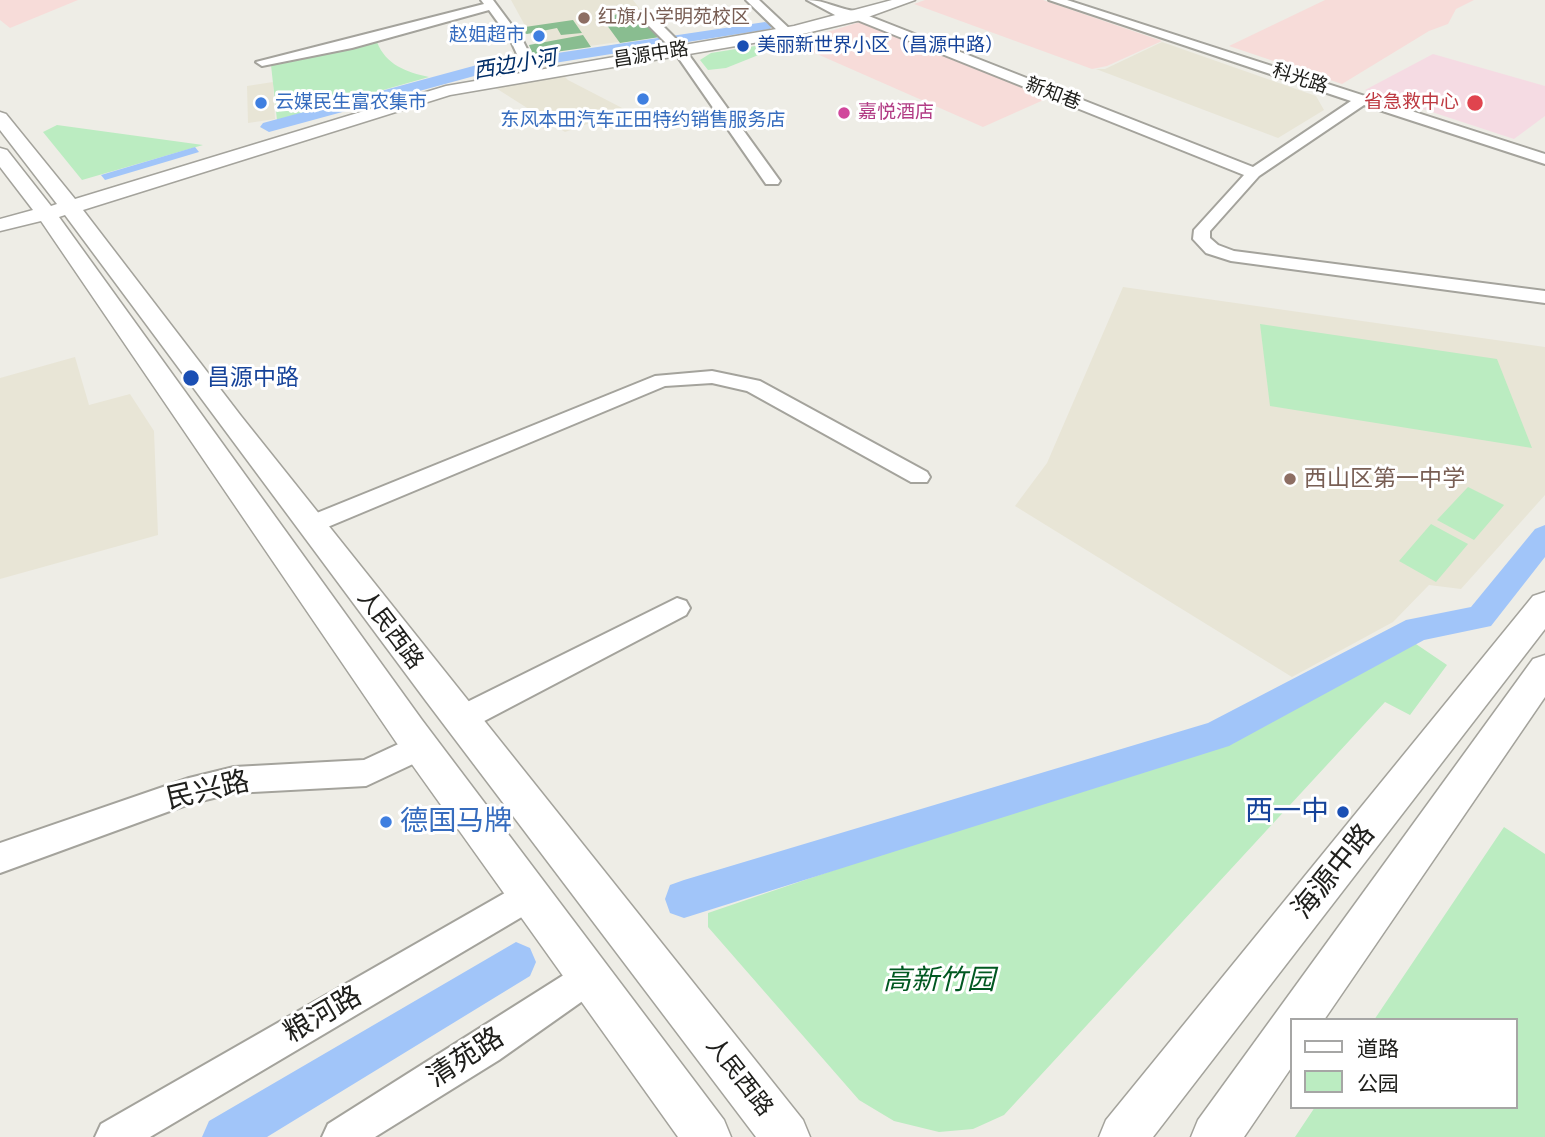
<!DOCTYPE html>
<meta charset="utf-8">
<style>
body{margin:0}
#map{position:relative;width:1545px;height:1137px;overflow:hidden;background:#eeede6;font-family:"Noto Serif","Noto Sans SC",serif}
canvas{display:block}
.legend{position:absolute;left:1290px;top:1018px;width:228px;height:91px;box-sizing:border-box;background:#fff;border:2px solid #a6a6a5;margin:0;padding:9px 12px;list-style:none;font-size:21px;color:#20201d}
.legend li{display:flex;align-items:center;gap:14px;height:35px}
.legend b{width:35px;border:2px solid #a6a6a5}
</style>
<div id="map">
<canvas width="1545" height="1137"></canvas>
<ul class="legend">
<li><b style="height:9px;background:#fff"></b>道路</li>
<li><b style="height:19px;background:#bbecc1"></b>公园</li>
</ul>
</div>
<script>
const c = document.querySelector('canvas').getContext('2d');
c.lineJoin = 'round';
function fill(path, color) {
  c.fillStyle = color;
  c.fill(path, 'evenodd');
}
function stroke(path, color, width, dash) {
  c.strokeStyle = color;
  c.lineWidth = width;
  c.lineCap = dash ? 'butt' : 'round';
  c.setLineDash(dash || []);
  c.stroke(path);
}
function label(font, color, halo, rows, align = 'center') {
  c.font = font + ' "Noto Serif","Noto Sans SC",serif';
  c.lineWidth = 6;
  c.setLineDash([]);
  c.textBaseline = 'middle';
  c.strokeStyle = halo;
  c.fillStyle = color;
  for (const [text, x, y, turn = 0] of rows) {
    c.save();
    c.translate(x, y);
    c.rotate((+turn || 0) * Math.PI / 180);
    c.textAlign = isNaN(turn) ? turn : align;
    if (halo) c.strokeText(text, 0, 0);
    c.fillText(text, 0, 0);
    c.restore();
  }
}
const built = new Path2D(`
 M511,0H633L661,36L540,53Z
 M1162,42L1316,96L1324,110L1278,138L1096,69H1105Z
 M560,72L568,80L626,110L565,132L491,85Z
 M273,82L275,119L248,123L247,86Z
 M1123,287L1545,347V495L1461,589L1429,585L1393,622L1292,677L1015,506L1047,463Z
 M75,357L89,405L130,394L154,431L158,535L0,579V378Z`);
const industrial = new Path2D(`
 M0,0H78L10,28L0,20Z
 M925,0H1043L1162,41L1107,66L1092,69L914,4Z
 M1325,0H1474L1456,9L1448,24L1429,31L1342,84L1229,46Z
 M863,21L1048,98L983,127L792,43Z`);
const medical = new Path2D(`
 M1433,54L1545,86V116L1514,139L1365,90Z`);
const green = new Path2D(`
 M377,42C386,65 406,72 429,77L277,120L271,65Z
 M774,43L781,46L726,68L708,70L700,60L711,53Z
 M57,125L203,145L82,180L43,132Z
 M1260,324L1497,359L1532,448L1270,406Z
 M1468,487L1504,505L1474,540L1437,520Z
 M1431,524L1468,544L1436,582L1399,561Z
 M1410,640L1447,665L1410,715L1385,702L1004,1115L973,1129L939,1132L894,1121L859,1100L708,927V913L1230,735Z
 M1504,827L1545,854V1137H1295L1315,1107H1515V1020H1374Z`);
const forest = new Path2D(`
 M639,11L660,37L620,43L601,17Z
 M573,20L582,33L561,35L557,28L527,34L520,32L525,27Z
 M583,35L591,47L533,55L529,45Z`);
const water = new Path2D(`
 M432,79L438,82L351,108L345,105Z
 M195,147L199,152L105,180L101,175Z`);
const river = new Path2D(`
 M765,22L772,26L770,29L478,75L269,132L260,127L263,123L477,65Z
 M1545,525V557L1491,626L1424,640L1229,746L684,918L670,913L665,899L670,885L684,880L1208,723L1406,620L1471,607L1535,529Z
 M516,942L530,948L536,962L530,976L267,1137H202L209,1121Z`);
const minor = new Path2D(`
 M481,0H493L522,39L539,73L537,76H527L510,39L489,10L352,48L262,66L256,62L484,4Z
 M746,0H759L792,31V37H784Z
 M807,0C826,0 839,10 856,11L1253,167L1351,101L1049,0H1067L1545,154V164L1364,105L1259,176L1210,231V238L1218,245L1234,251L1545,291V303L1231,261L1206,253L1193,239L1194,230L1244,175L857,20L848,22Z
 M640,11H648L681,44L780,181L778,184H766L673,50L640,17Z
 M712,371L760,381L927,472L930,477L927,482H911L747,391L712,383L665,386L318,531L310,534L302,531L298,525L302,519L655,376Z
 M677,598L686,601L690,608L686,615L469,729L459,732L449,729L445,720L449,711Z
 M420,734L430,738L434,747L430,756L366,786L234,793L189,804L0,873V843L189,778L234,767L364,760Z
 M531,878L542,883L547,894L542,905L150,1137H95L101,1124Z
 M589,959L601,964L606,976L601,988L499,1060L375,1137H322L328,1124Z`);
const major = new Path2D(`
 M892,0H915L857,21L794,36L450,95L83,210L241,416L803,1120L810,1137H756L426,701L65,215L59,217L422,720L724,1120L731,1137H678L396,742L41,221L0,231V219L33,210L0,167V148L7,150L51,206L57,204L0,130V112L6,114L75,199L446,86L794,26Z
 M1545,592V629L1153,1137H1099L1106,1120L1533,596Z
 M1545,655V697L1324,1020H1291V1068L1244,1137H1191L1198,1120L1533,659Z`);
const markers = [
 [584,18,7,"#8d6e63"],
 [539,36,7,"#3f7fe0"],
 [743,46,7,"#1a4fb4"],
 [643,99,7,"#3f7fe0"],
 [261,103,7,"#3f7fe0"],
 [1475,103,9,"#e0444e"],
 [844,113,7,"#d1479c"],
 [191,378,9,"#1a4fb4"],
 [1290,479,7,"#8d6e63"],
 [1343,812,7,"#1a4fb4"],
 [386,822,7,"#3f7fe0"]
];
const farEducationnames = [
 ["红旗小学明苑校区",598,18]
];
const farShopnames = [
 ["赵姐超市",525,36],
 ["云媒民生富农集市",275,103,"left"],
 ["东风本田汽车正田特约销售服务店",643,121,"center"]
];
const farTransitnames = [
 ["美丽新世界小区（昌源中路）",757,46]
];
const farStreetnames = [
 ["昌源中路",651,55,-9],
 ["科光路",1300,79,18],
 ["新知巷",1053,94,21]
];
const farHealthnames = [
 ["省急救中心",1459,103]
];
const farHotelnames = [
 ["嘉悦酒店",858,113]
];
const farWaternames = [
 ["西边小河",515,65,-10]
];
const transitNames = [
 ["昌源中路",207,378]
];
const educationNames = [
 ["西山区第一中学",1304,479]
];
const streetNames = [
 ["人民西路",390,630,53],
 ["人民西路",739,1077,52]
];
const nearStreetnames = [
 ["民兴路",208,791,-13],
 ["海源中路",1334,872,-51],
 ["粮河路",323,1015,-30],
 ["清苑路",466,1058,-33]
];
const nearTransitnames = [
 ["西一中",1329,812]
];
const nearShopnames = [
 ["德国马牌",400,822]
];
const nearParknames = [
 ["高新竹园",939,981]
];
fill(built, '#e8e5d6');
fill(industrial, '#f7dcd9');
fill(medical, '#f5dbe3');
fill(green, '#bbecc1');
fill(forest, '#89bd90');
fill(water, '#a1c5f9');
fill(river, '#a1c5f9');
stroke(minor, '#a4a39c', 4);
stroke(major, '#a4a39c', 3);
fill(minor, '#fff');
fill(major, '#fff');
for (const [x, y, r, color] of markers) {
  const dot = new Path2D();
  dot.arc(x, y, r, 0, 2 * Math.PI);
  c.fillStyle = color;
  c.fill(dot);
  stroke(dot, '#fff', 2.5);
}
label('19px', '#785e54', '#fff', farEducationnames, 'left');
label('19px', '#366cbe', '#fff', farShopnames, 'right');
label('19px', '#164399', '#fff', farTransitnames, 'left');
label('19px', '#20201d', '#fff', farStreetnames);
label('19px', '#be3a42', '#fff', farHealthnames, 'right');
label('19px', '#b23c85', '#fff', farHotelnames, 'left');
label('italic 21px', '#002d67', '#fff', farWaternames);
label('23px', '#164399', '#fff', transitNames, 'left');
label('23px', '#785e54', '#fff', educationNames, 'left');
label('23px', '#20201d', '#fff', streetNames);
label('28px', '#20201d', '#fff', nearStreetnames);
label('28px', '#164399', '#fff', nearTransitnames, 'right');
label('28px', '#366cbe', '#fff', nearShopnames, 'left');
label('italic 28px', '#015821', '#fff', nearParknames);
</script>
